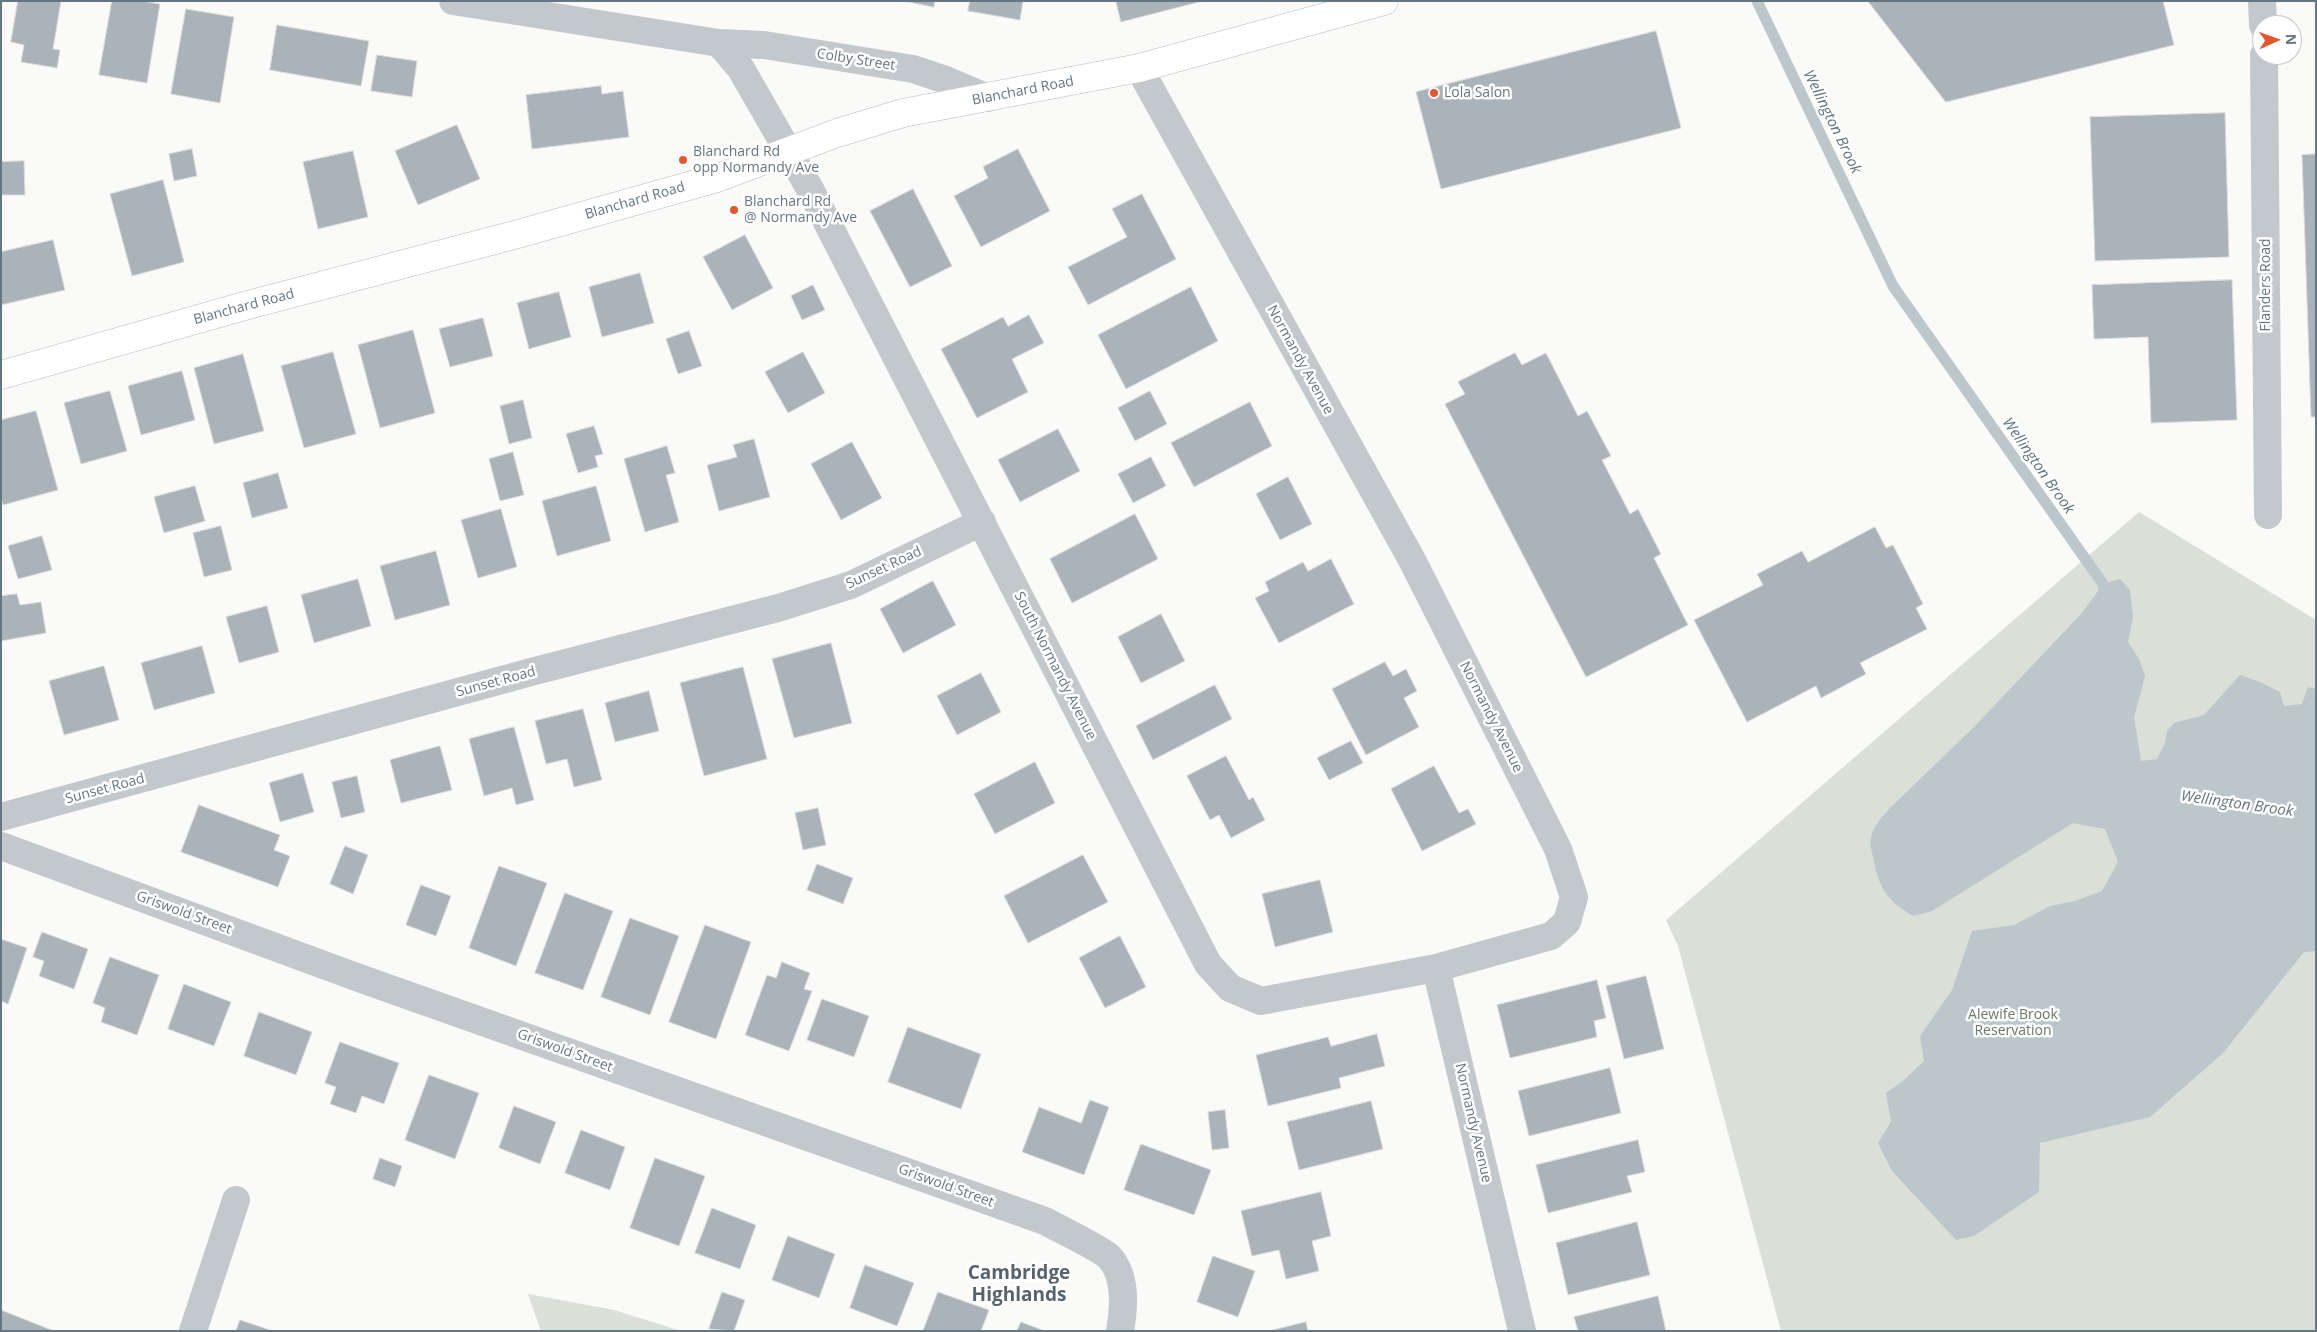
<!DOCTYPE html>
<style>
body{margin:0}
#map{position:relative;width:2317px;height:1332px;overflow:hidden;background:#fafaf8;font-family:"Open Sans",sans-serif}
canvas{display:block}
.frame{position:absolute;inset:0;border:2px solid #657683;pointer-events:none}
.north{position:absolute;left:2252px;top:15px;width:50px;height:50px;box-sizing:border-box;background:#fff;border:1px solid #c1c8cd;border-radius:50%;rotate:88deg;font-size:14px;font-weight:700;line-height:20px;text-align:center;color:#657683}
.north::after{content:'';display:block;margin:auto;width:18px;height:22px;background:#e4572e;clip-path:polygon(50% 0,100% 100%,50% 72%,0 100%)}
</style>
<div id="map">
<canvas width="2317" height="1332"></canvas>
<div class="frame"></div>
<div class="north">N</div>
</div>
<script>
const c = document.querySelector('canvas').getContext('2d');
c.lineJoin = 'round';
function fill(path, color) {
  c.fillStyle = color;
  c.fill(path, 'evenodd');
}
function stroke(path, color, width, dash) {
  c.strokeStyle = color;
  c.lineWidth = width;
  c.lineCap = dash ? 'butt' : 'round';
  c.setLineDash(dash || []);
  c.stroke(path);
}
function label(font, color, halo, rows, align = 'center') {
  c.font = font + ' "Open Sans",sans-serif';
  c.lineWidth = 5;
  c.setLineDash([]);
  c.textBaseline = 'middle';
  c.strokeStyle = halo;
  c.fillStyle = color;
  for (const [text, x, y, turn = 0] of rows) {
    c.save();
    c.translate(x, y);
    c.rotate((+turn || 0) * Math.PI / 180);
    c.textAlign = isNaN(turn) ? turn : align;
    if (halo) c.strokeText(text, 0, 0);
    c.fillText(text, 0, 0);
    c.restore();
  }
}
const green = new Path2D(`
 M2139,512L2316,620V1331H1781L1678,946L1666,920Z
 M528,1294L614,1310L681,1331H541Z`);
const water = new Path2D(`
 M2120,579L2130,590L2133,617L2128,642L2139,659L2145,676L2134,717L2141,761L2157,759L2165,743L2167,731L2174,723L2204,715L2240,675L2260,682L2280,692L2284,706L2302,704L2308,687L2316,689V951L2304,952L2223,1053L2150,1117L2040,1143L2039,1192L1974,1236L1956,1240L1892,1171L1878,1143L1891,1122L1886,1093L1903,1081L1924,1061L1920,1036L1952,990L1972,931L2014,925L2050,906L2075,901L2102,891L2118,862L2105,829L2073,823L1932,911L1913,916C1886,900 1879,888 1873,857C1872,852 1869,844 1871,838C1873,827 1881,818 1889,809L1974,727L2082,613L2103,584Z`);
const stream = new Path2D(`
 M1757,1L1893,286L2103,584L2104,597`);
const building = new Path2D(`
 M18,1H61L53,49L60,50L57,68L21,62L24,45L11,42Z
 M112,1H143L160,4L147,83L99,75Z
 M904,1H935L934,7Z
 M970,1H1023L1020,20L968,11Z
 M1116,1H1203L1121,22Z
 M1868,1H2163L2174,45L1946,102Z
 M186,9L234,17L220,103L171,94Z
 M277,25L369,41L361,86L270,70Z
 M1656,31L1681,128L1441,189L1416,92Z
 M377,55L417,61L412,97L371,91Z
 M601,86L602,94L623,91L629,137L532,149L526,95Z
 M2225,113L2229,257L2095,261L2090,117Z
 M457,125L480,179L418,205L395,151Z
 M192,149L197,176L174,181L169,154Z
 M1018,149L1050,211L981,247L954,196L988,178L983,167Z
 M353,151L368,217L318,229L303,162Z
 M2316,154V417H2311L2302,155Z
 M24,161L25,195H1V162Z
 M163,180L184,262L132,276L110,194Z
 M913,189L952,266L910,287L870,211Z
 M1142,194L1176,259L1088,305L1068,267L1127,237L1112,209Z
 M745,235L773,288L732,310L703,257Z
 M53,240L65,290L1,305V252Z
 M640,273L654,323L602,337L589,287Z
 M2232,280L2237,420L2151,423L2148,337L2094,339L2092,285Z
 M813,285L825,310L802,320L791,296Z
 M1191,287L1218,341L1126,389L1098,335Z
 M559,292L571,337L529,349L517,303Z
 M1029,315L1044,343L1012,359L1028,392L977,418L941,349L1003,317L1008,326Z
 M483,318L493,356L450,367L439,329Z
 M413,330L435,413L380,428L358,345Z
 M689,331L702,366L678,374L666,339Z
 M333,352L356,434L304,448L281,366Z
 M803,352L825,393L788,413L765,372Z
 M1515,353L1522,365L1546,353L1578,416L1587,411L1611,456L1602,460L1630,514L1638,509L1661,554L1654,558L1688,625L1586,677L1445,404L1465,394L1458,382Z
 M243,354L264,431L214,444L194,368Z
 M182,371L195,420L141,435L128,386Z
 M110,391L127,451L81,464L64,403Z
 M1150,391L1167,424L1135,441L1118,408Z
 M523,400L532,438L509,444L500,406Z
 M1250,402L1272,446L1194,487L1171,443Z
 M36,411L58,490L3,505L1,497V420Z
 M594,426L603,454L595,456L598,467L578,473L566,434Z
 M1058,429L1080,471L1020,502L998,460Z
 M754,439L770,497L719,511L707,465L737,457L733,445Z
 M852,442L882,498L841,520L811,464Z
 M667,446L675,473L666,475L679,522L645,532L624,459Z
 M513,452L524,495L500,501L489,459Z
 M1151,457L1166,486L1133,503L1118,474Z
 M278,473L288,508L252,518L243,483Z
 M1288,477L1312,524L1280,540L1256,494Z
 M195,486L205,521L164,533L154,497Z
 M596,486L611,541L557,556L542,501Z
 M501,509L517,567L478,578L461,520Z
 M1135,514L1158,559L1072,603L1050,559Z
 M221,526L232,570L204,577L193,533Z
 M1875,527L1886,548L1893,545L1923,604L1916,608L1927,629L1860,663L1866,674L1821,698L1816,686L1747,722L1694,620L1763,585L1757,574L1802,551L1808,562Z
 M42,536L52,570L18,579L8,546Z
 M436,551L450,605L395,620L380,566Z
 M1331,559L1354,604L1279,643L1255,598L1269,591L1265,582L1303,562L1308,571Z
 M358,579L371,626L314,643L301,595Z
 M933,581L956,625L903,653L880,609Z
 M17,594L20,605L41,602L46,633L1,641V596Z
 M267,606L279,652L239,663L226,617Z
 M1161,614L1185,661L1141,683L1118,637Z
 M831,643L852,723L794,738L772,659Z
 M202,646L215,693L154,710L141,663Z
 M1385,662L1393,676L1406,669L1417,691L1404,698L1419,727L1366,755L1332,689Z
 M104,666L119,720L64,735L49,681Z
 M743,667L767,759L704,776L680,683Z
 M981,673L1001,712L957,735L937,696Z
 M1215,685L1232,719L1153,760L1136,726Z
 M649,691L659,731L615,742L605,703Z
 M583,709L602,780L574,787L567,759L546,764L535,721Z
 M514,727L534,800L516,805L512,788L484,796L469,739Z
 M1351,741L1363,763L1329,780L1317,758Z
 M440,746L452,790L401,803L390,760Z
 M1226,756L1249,800L1253,797L1265,820L1231,838L1219,815L1210,820L1187,776Z
 M1035,762L1055,803L995,834L974,794Z
 M1434,766L1459,813L1468,809L1476,824L1422,851L1391,789Z
 M303,773L314,812L280,822L269,783Z
 M357,776L365,812L341,818L332,782Z
 M199,805L280,835L274,850L290,856L278,887L181,852Z
 M818,808L826,845L803,850L795,813Z
 M345,846L368,855L353,894L330,884Z
 M1083,855L1108,902L1028,943L1004,896Z
 M817,864L853,878L843,904L807,890Z
 M499,866L547,883L516,966L469,948Z
 M1320,880L1333,932L1275,947L1262,894Z
 M421,885L451,896L436,936L406,925Z
 M565,893L613,911L583,990L535,973Z
 M630,918L679,936L650,1015L601,997Z
 M705,925L751,942L716,1039L669,1022Z
 M42,932L88,949L74,989L39,976L44,961L33,957Z
 M1120,936L1146,987L1105,1008L1079,958Z
 M1,939L27,948L8,1004L1,1001Z
 M110,957L159,975L137,1035L101,1022L105,1008L93,1003Z
 M782,962L810,973L804,989L812,991L789,1051L745,1035L767,975L776,978Z
 M1646,976L1664,1049L1624,1059L1606,986Z
 M1597,980L1606,1018L1594,1021L1597,1037L1510,1058L1497,1005Z
 M184,984L231,1002L214,1046L168,1029Z
 M822,999L869,1016L854,1057L807,1040Z
 M259,1012L312,1032L296,1075L244,1056Z
 M908,1027L981,1054L961,1109L888,1082Z
 M1377,1034L1385,1066L1339,1078L1341,1088L1268,1106L1256,1055L1328,1037L1331,1046Z
 M340,1042L399,1063L384,1104L362,1096L356,1113L330,1104L336,1087L325,1083Z
 M1610,1068L1621,1113L1529,1136L1518,1091Z
 M429,1075L479,1093L455,1159L405,1140Z
 M1090,1100L1109,1107L1084,1175L1022,1152L1039,1107L1081,1123Z
 M1371,1101L1383,1149L1299,1170L1287,1122Z
 M514,1106L556,1122L540,1164L499,1148Z
 M1225,1110L1229,1148L1212,1150L1208,1112Z
 M581,1130L625,1147L610,1190L565,1173Z
 M1638,1140L1645,1172L1627,1176L1632,1192L1548,1213L1536,1165Z
 M1141,1144L1211,1170L1194,1215L1124,1190Z
 M380,1158L402,1166L395,1187L373,1179Z
 M655,1158L705,1176L679,1246L630,1228Z
 M1321,1192L1331,1236L1312,1241L1319,1271L1286,1279L1279,1250L1252,1256L1241,1211Z
 M712,1208L756,1225L740,1269L695,1253Z
 M1637,1222L1650,1275L1568,1295L1556,1243Z
 M788,1236L835,1254L819,1298L772,1280Z
 M1213,1256L1255,1271L1238,1317L1197,1302Z
 M865,1265L914,1283L897,1326L850,1308Z
 M722,1292L745,1300L734,1331L709,1329Z
 M938,1292L989,1310L981,1331H923Z
 M1658,1296L1666,1331H1578L1574,1317Z
 M1,1310L54,1331H1Z
 M240,1320L273,1331H236Z
 M1021,1322L1045,1331H1017Z
 M1306,1322L1308,1331H1269Z`);
const minor = new Path2D(`
 M453,1L719,43L764,45L913,69L946,80L988,98
 M2262,1L2263,25
 M719,43L741,69L810,189L1208,964L1230,988L1261,1001L1436,968
 M2264,55L2268,515
 M1139,68L1412,560L1558,849L1574,897L1567,922L1551,936L1436,968L1522,1331
 M1,817L531,672L778,608L851,585L982,522
 M1,846L359,978L1045,1221C1059,1229 1100,1248 1109,1257C1127,1276 1124,1308 1120,1331
 M193,1331L236,1200`);
const major = new Path2D(`
 M1,375L248,305L518,234L717,178L837,133L903,113L1139,68L1384,1`);
const markers = [
 [1434,93,5,"#e4572e"],
 [683,160,5,"#e4572e"],
 [734,210,5,"#e4572e"]
];
const streetNames = [
 ["Colby Street",856,60,9],
 ["Blanchard Road",1023,91,-11],
 ["Blanchard Road",635,201,-16],
 ["Flanders Road",2266,285,-90],
 ["Blanchard Road",244,307,-15],
 ["Normandy Avenue",1300,360,61],
 ["Sunset Road",884,568,-25],
 ["South Normandy Avenue",1055,666,63],
 ["Sunset Road",496,682,-15],
 ["Normandy Avenue",1491,717,63],
 ["Sunset Road",105,789,-15],
 ["Griswold Street",184,913,20],
 ["Griswold Street",565,1051,20],
 ["Normandy Avenue",1473,1123,77],
 ["Griswold Street",946,1186,20]
];
const poiNames = [
 ["Lola Salon",1444,93],
 ["Blanchard Rd",693,152],
 ["opp Normandy Ave",693,168],
 ["Blanchard Rd",744,202],
 ["@ Normandy Ave",744,218]
];
const parkNames = [
 ["Alewife Brook",2013,1015],
 ["Reservation",2013,1031]
];
const waterNames = [
 ["Wellington Brook",1832,122,64],
 ["Wellington Brook",2038,466,55],
 ["Wellington Brook",2237,804,8]
];
const districtNames = [
 ["Cambridge",1019,1274],
 ["Highlands",1019,1296]
];
fill(green, '#dadfd7');
fill(water, '#bbc7cb');
stroke(stream, '#bbc7cb', 11);
fill(building, '#aab3b9');
stroke(building, '#dcdcda', 1);
stroke(major, '#b5babe', 29);
stroke(minor, '#c3c8cc', 28);
stroke(major, '#fff', 28);
for (const [x, y, r, color] of markers) {
  const dot = new Path2D();
  dot.arc(x, y, r, 0, 2 * Math.PI);
  c.fillStyle = color;
  c.fill(dot);
  stroke(dot, '#fff', 2);
}
label('14px', '#657683', '#fff', streetNames);
label('14px', '#657683', '#fff', poiNames, 'left');
label('14px', '#687a64', '#fff', parkNames);
label('italic 15px', '#60757c', '#fff', waterNames);
label('bold 19px', '#57646e', '#fff', districtNames);
</script>
